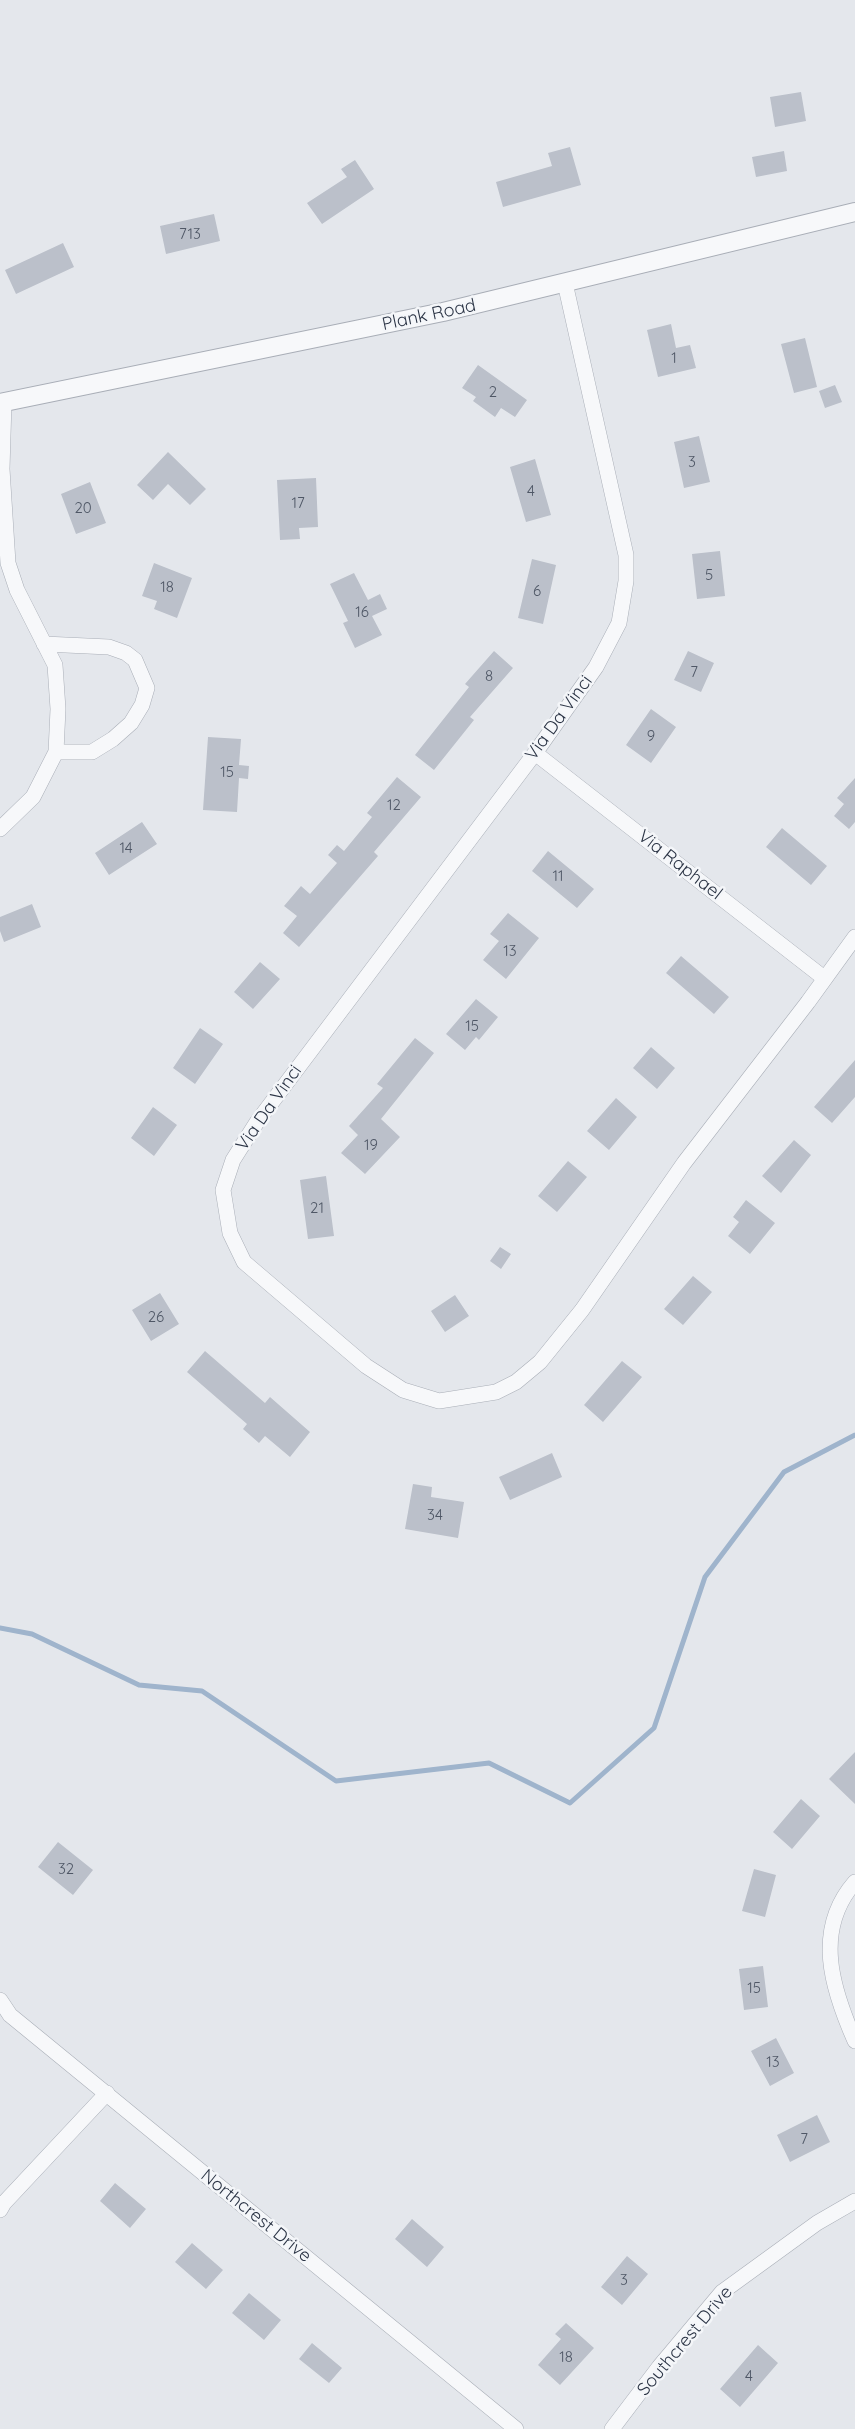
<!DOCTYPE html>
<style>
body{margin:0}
canvas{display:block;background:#e4e7ec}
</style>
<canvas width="855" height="2429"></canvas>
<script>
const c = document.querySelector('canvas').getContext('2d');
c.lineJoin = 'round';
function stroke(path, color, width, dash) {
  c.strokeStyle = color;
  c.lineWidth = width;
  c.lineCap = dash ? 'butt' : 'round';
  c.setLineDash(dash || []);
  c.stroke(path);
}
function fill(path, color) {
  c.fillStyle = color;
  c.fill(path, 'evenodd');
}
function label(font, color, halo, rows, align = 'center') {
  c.font = font + ' Quicksand,sans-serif';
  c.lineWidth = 5;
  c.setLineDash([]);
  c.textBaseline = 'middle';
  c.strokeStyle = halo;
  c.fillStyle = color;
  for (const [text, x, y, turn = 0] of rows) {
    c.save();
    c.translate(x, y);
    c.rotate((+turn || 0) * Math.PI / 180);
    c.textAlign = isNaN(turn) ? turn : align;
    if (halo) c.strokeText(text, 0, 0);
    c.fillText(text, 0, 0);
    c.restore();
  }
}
const stream = new Path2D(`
 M0,1628L32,1634L139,1685L202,1691L336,1781L489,1763L570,1803L654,1728L705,1577L784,1472L855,1435`);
const building = new Path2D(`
 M801,92L806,121L775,127L770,97Z
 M570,147L581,185L503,207L496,182L552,166L548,153Z
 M784,151L787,171L756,177L752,157Z
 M355,160L374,189L322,224L307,203L347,177L341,169Z
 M214,214L220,241L166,254L160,226Z
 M63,243L74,267L16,294L5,270Z
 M671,324L676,348L690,345L696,368L658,377L647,330Z
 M805,338L817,387L794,393L781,344Z
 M478,365L527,400L515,417L501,408L495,417L473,401L476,397L462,388Z
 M835,385L842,402L825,408L819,391Z
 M699,436L710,482L684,488L674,442Z
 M168,452L206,489L190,505L168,484L153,500L137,485Z
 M535,459L551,515L526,522L510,467Z
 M316,478L318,527L299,528L300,539L280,540L277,480Z
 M90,482L106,523L76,534L61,494Z
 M720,551L725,596L697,599L692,554Z
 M532,559L556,565L543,624L518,618Z
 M154,563L192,578L177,618L154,609L157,601L142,596Z
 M354,573L368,600L380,594L387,609L372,616L382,635L355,648L343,623L348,621L330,584Z
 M494,651L513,668L470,717L474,720L434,770L415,755L469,687L465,684Z
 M688,651L714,663L701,692L674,680Z
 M651,709L676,727L651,763L626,745Z
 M208,737L241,739L239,765L249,766L248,779L239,778L237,812L203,810Z
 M397,777L421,797L374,852L378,856L299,947L283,933L297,916L284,906L301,886L310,894L337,863L328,855L337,845L344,851L372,817L367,813Z
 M855,778V822L849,829L834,816L844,804L837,798Z
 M142,822L157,844L109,875L95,853Z
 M782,828L827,866L811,885L766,847Z
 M548,851L594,889L577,908L532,871Z
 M32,904L41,927L4,942L0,931V917Z
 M508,913L539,938L506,979L483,960L499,941L490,934Z
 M681,956L729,997L714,1014L666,973Z
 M260,962L280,979L253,1009L234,992Z
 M476,999L498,1017L479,1040L476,1037L465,1050L446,1034Z
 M200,1028L223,1044L195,1084L173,1068Z
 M415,1038L434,1053L381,1119L400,1137L365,1174L341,1153L358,1135L349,1126L383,1088L377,1084Z
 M651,1047L675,1068L657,1089L633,1068Z
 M855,1060V1097L832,1123L814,1107Z
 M616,1098L637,1117L609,1150L587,1131Z
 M153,1107L177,1125L154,1156L131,1138Z
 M794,1140L811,1155L781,1193L762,1176Z
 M568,1161L587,1177L557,1212L538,1196Z
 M326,1176L334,1236L308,1239L300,1180Z
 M746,1200L775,1223L750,1254L728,1236L739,1222L733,1217Z
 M500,1247L511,1254L501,1269L490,1261Z
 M693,1276L712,1292L683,1325L664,1309Z
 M160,1293L179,1324L151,1341L132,1310Z
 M455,1295L469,1316L445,1332L431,1311Z
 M205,1351L265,1403L270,1397L310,1432L290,1457L265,1436L259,1443L243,1429L247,1424L187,1372Z
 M622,1361L642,1377L603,1422L584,1405Z
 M552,1453L562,1477L510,1500L499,1477Z
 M413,1484L432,1487L431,1497L464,1502L458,1538L405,1529Z
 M855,1752V1804L829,1779Z
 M801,1799L820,1816L792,1849L773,1832Z
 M58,1842L93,1870L73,1895L38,1867Z
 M754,1869L776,1875L765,1917L742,1911Z
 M763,1966L768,2007L744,2010L739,1969Z
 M776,2038L794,2073L770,2086L751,2051Z
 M817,2115L830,2142L790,2162L777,2135Z
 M115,2183L146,2209L130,2228L100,2201Z
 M412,2219L444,2247L427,2267L395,2239Z
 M192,2243L223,2270L206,2289L175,2262Z
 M627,2256L648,2274L622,2305L601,2287Z
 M249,2293L281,2320L264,2340L232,2313Z
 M566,2323L594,2348L560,2385L538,2365L561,2339L555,2334Z
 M312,2343L342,2368L329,2383L299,2359Z
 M758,2345L778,2363L740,2407L720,2389Z`);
const minor = new Path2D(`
 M565,283L626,555V581L619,623L596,667L535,753L257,1122L233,1160L223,1190L230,1233L244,1262L366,1366L403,1390L439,1401L496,1392L516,1382L540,1362L582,1310L684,1163L808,1002L855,937
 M44,644L109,647L126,653L135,660L147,688L142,705L131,723L113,739L92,752H56
 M535,753L824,978
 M0,829L33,797L56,752L58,709L55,665L17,590L8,563L2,469L4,402
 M855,1882C813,1930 832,1989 855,2041
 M0,2000L10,2015L516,2429
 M0,2210L4,2203L107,2093
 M612,2429L659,2367L722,2292L817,2223L855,2201`);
const tertiary = new Path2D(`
 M0,403L443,312L855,212`);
const numberNames = [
 ["713",190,234],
 ["1",674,358],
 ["2",493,392],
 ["3",692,462],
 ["4",531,491],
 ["17",298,503],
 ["20",83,508],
 ["5",709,575],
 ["18",167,587],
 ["6",537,591],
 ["16",362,612],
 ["7",694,672],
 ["8",489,676],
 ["9",651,736],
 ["15",227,772],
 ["12",394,805],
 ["14",126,848],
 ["11",558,876],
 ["13",510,951],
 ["15",472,1026],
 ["19",371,1145],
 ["21",317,1208],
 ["26",156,1317],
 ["34",435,1515],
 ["32",66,1869],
 ["15",754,1988],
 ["13",773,2062],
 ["7",804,2139],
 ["3",624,2280],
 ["18",566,2357],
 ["4",749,2376]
];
const streetNames = [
 ["Plank Road",429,315,-12],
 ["Via Da Vinci",559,718,-54],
 ["Via Raphael",680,865,38],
 ["Via Da Vinci",269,1108,-55],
 ["Northcrest Drive",256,2216,39],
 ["Southcrest Drive",685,2341,-50]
];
stroke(stream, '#9fb4cc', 5);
fill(building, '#bbc0ca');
stroke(minor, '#a9aeb7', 16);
stroke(tertiary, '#a9aeb7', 20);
stroke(minor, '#f7f8fa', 15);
stroke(tertiary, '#f7f8fa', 18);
label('15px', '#4f5766', null, numberNames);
label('18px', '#2b3445', '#f4f6f9', streetNames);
</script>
